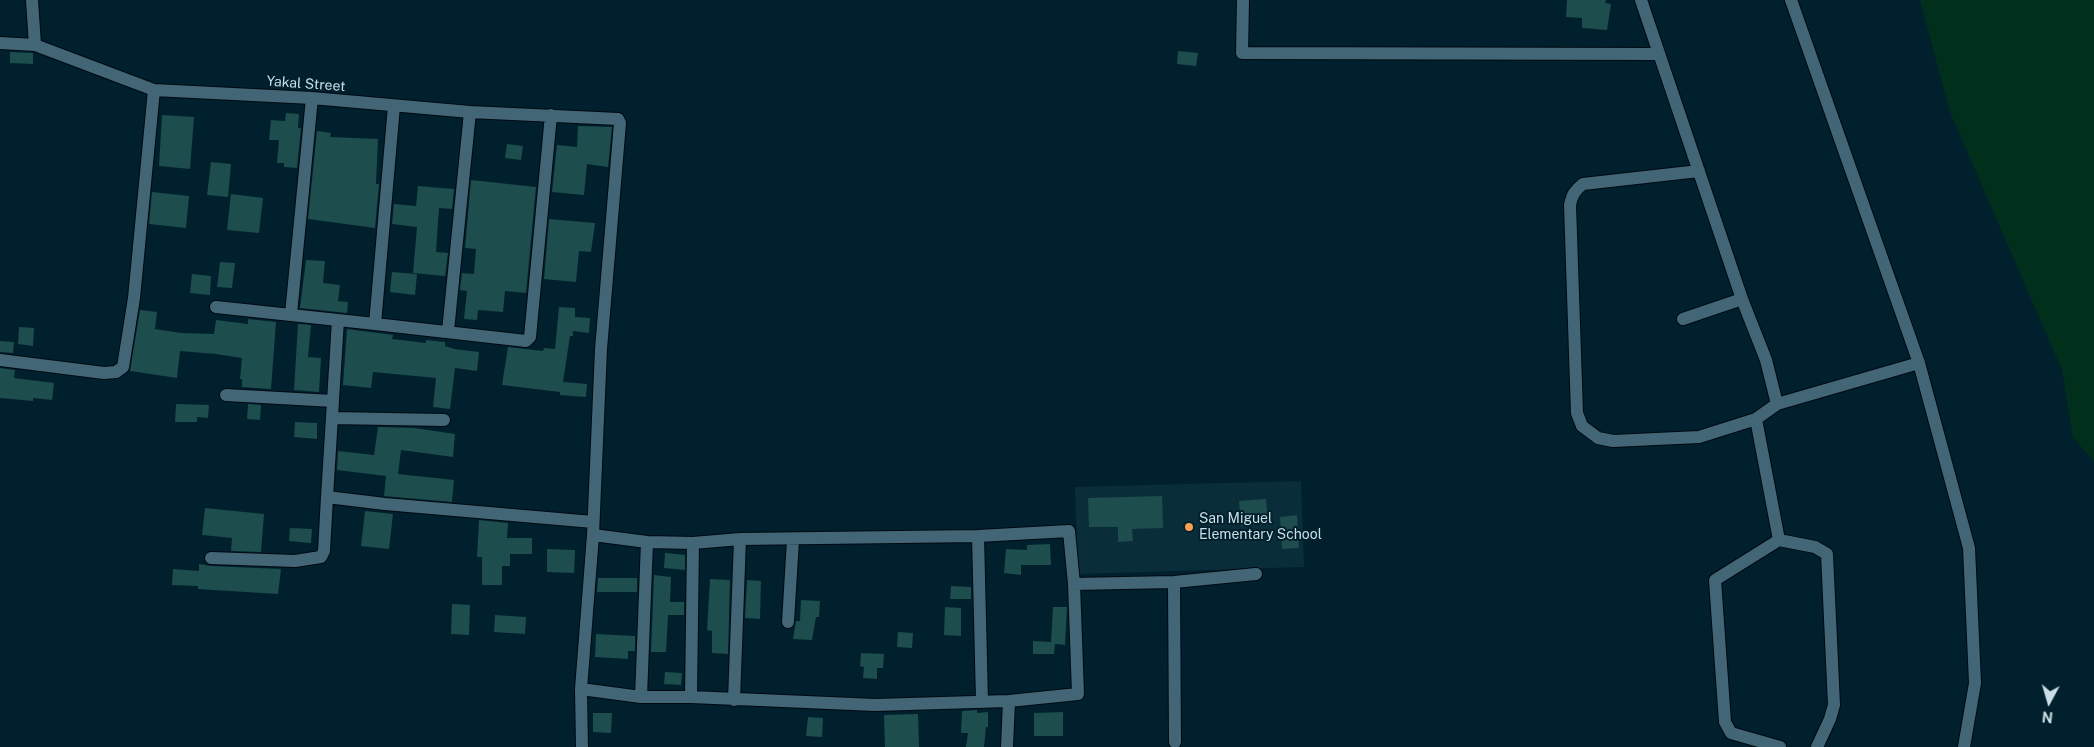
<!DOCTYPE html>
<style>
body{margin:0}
#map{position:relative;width:2094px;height:747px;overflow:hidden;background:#00202d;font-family:"Public Sans",sans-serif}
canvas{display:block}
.north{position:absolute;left:2024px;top:677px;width:50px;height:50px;-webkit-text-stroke:4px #00202d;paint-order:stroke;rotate:186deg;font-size:14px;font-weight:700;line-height:20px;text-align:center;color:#cbdee6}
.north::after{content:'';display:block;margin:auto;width:18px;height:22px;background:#cbdee6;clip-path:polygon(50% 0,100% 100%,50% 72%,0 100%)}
</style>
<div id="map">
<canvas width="2094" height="747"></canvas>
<div class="north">N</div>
</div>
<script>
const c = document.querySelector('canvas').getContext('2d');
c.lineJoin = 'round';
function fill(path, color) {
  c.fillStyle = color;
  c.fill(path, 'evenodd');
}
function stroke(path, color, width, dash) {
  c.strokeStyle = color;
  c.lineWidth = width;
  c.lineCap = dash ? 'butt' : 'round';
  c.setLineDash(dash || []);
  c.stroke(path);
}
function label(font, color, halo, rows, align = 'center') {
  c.font = font + ' "Public Sans",sans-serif';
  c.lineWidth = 4;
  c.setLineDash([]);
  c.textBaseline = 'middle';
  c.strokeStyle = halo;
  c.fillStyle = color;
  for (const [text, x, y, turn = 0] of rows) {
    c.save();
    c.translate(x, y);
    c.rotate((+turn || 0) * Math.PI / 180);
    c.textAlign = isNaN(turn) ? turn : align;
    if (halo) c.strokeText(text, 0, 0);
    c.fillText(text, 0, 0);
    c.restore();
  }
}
const built = new Path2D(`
 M1301,481L1304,567L1078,574L1075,487Z`);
const green = new Path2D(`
 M1920,0H2094V461L2073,438L2062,370L1950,112Z`);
const building = new Path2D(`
 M1567,0H1606L1605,3L1611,4L1607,30L1582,28V18L1566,17Z
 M1178,51L1198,53L1196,66L1177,64Z
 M10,52L33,53V64L10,63Z
 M286,113L299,114L298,128H301L297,168L284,167V163H277L279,140H269L271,120L285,121Z
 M162,115L194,117L190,169L159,166Z
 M578,126L612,127L608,167L587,164L584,195L552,192L557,145L577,147Z
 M317,131L331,133L330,137L378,139L376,184H379L375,228L308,219Z
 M507,144L523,146L521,160L505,158Z
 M211,162L231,164L228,197L207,195Z
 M471,180L536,187L526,293L505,291L503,312L478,310L477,320L464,319L467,291L460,290L462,273L474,274L476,249L465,248Z
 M418,186L454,189L452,209L439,208L436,252L448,253L445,276L413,273L417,227L392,224L394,204L416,206Z
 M152,192L189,196L186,228L149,224Z
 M231,194L263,198L259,233L227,230Z
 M549,219L595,223L591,252L579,251L576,282L544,279Z
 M306,260L325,261L323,283L340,285L338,301L348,302L347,313L300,308Z
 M220,262L235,263L232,288L217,287Z
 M392,272L417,274L415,295L390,292Z
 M192,274L211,276L210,295L190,293Z
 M559,307L575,308V317L590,318L589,333L573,331V336H570L563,382L587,384L586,397L560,395V392L502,385L508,347L543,351L544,348L555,349Z
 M140,310L157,312L155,329L181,333L214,334L216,320L248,324V319L276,322L271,389L242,387V379H240L242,358L216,354L180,351L177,378L130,371Z
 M298,324L311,325L308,357L321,358L319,392L294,390Z
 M19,327L34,328L33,346L18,344Z
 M347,329L393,335L392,339L426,343V340L445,342V346L454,349L479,352L477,371L455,368L450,409L433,407L436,378L373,372L371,388L343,385Z
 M0,341L14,342L13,353L0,352Z
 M0,368L15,370L14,378L54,383L52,400L33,398V401L0,398Z
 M176,404L209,405L208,418L197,417V422H175Z
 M248,404L261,405L260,420L247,419Z
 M295,422L317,423V439L294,437Z
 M378,427L414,428L455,434L453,457L401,450L398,474L454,480L452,502L384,496L386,476L337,470L338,451L374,455Z
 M1162,496L1163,528L1132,529L1133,541L1118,542V527H1089L1088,498Z
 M1266,499L1268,524L1241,526L1239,501Z
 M205,508L264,514L261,552L231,551L232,538L202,535Z
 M365,511L393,514L389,549L361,546Z
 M1297,515L1299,548L1282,549L1280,517Z
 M479,520L508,523L507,538H532V554H510V566H502V585H482V557H477Z
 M290,528L312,529L311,543L289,541Z
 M1050,544L1051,565H1021V575L1004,573L1006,549L1027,550V545Z
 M547,549L575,550L574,573L547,572Z
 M665,553L685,555V570L664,568Z
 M199,564L211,566L281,569L278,594L198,589V586L172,585L173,569L199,571Z
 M654,575L671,577L670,602H684V615H668L666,652H651Z
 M598,578H637V592H597Z
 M710,579L730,580L728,654L712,653V631L707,630Z
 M747,580L761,581L760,619L745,618Z
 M951,586L971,587V599H950Z
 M801,600L820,601L819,617H816L812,640L793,639L796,621H800Z
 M452,604L470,605L469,635L451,634Z
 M945,607L961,608V636L944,635Z
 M1053,607H1067L1065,645L1055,644L1054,654H1033V641L1051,642Z
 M495,615L526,617L525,634L494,632Z
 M898,632L913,633L912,648L897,647Z
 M596,634L635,636V651H628V659L595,657Z
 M861,653L884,654L883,668H877V679L863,678L864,667L860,666Z
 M665,672L682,673L681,685L664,684Z
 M977,710V713L988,712V727H986L984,747H966L968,733H961L962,711Z
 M1063,712V736H1034V713Z
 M593,713H612L611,733L593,732Z
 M918,714L919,747H885L884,715Z
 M808,717L823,718L822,737L806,736Z`);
const street = new Path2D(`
 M32,0L35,45
 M1243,0L1242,53L1659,54
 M1641,0L1742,299L1766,360L1777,404
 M1791,0L1919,363L1969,548L1975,683L1964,747
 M0,43L35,45L154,90L312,98L470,112L618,119L620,123L601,349L593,535L581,689
 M394,106L375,324L526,341L530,337L551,115
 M1699,171L1583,184C1575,190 1572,195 1570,205L1577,413L1582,426L1598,438L1613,441L1699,437L1756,419L1777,404L1919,363
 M216,307L338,320
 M291,314L312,98
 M1683,319L1742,299
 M375,324L338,320L327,497L385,504L593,522
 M448,331L470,112
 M0,360L104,373L116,372L123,367L134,298L154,90
 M226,395L333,401
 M332,418L444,420
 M1756,419L1779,540
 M978,536L982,701
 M211,558L295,561L321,557L324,551L327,497
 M1174,582L1175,742
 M1074,584L1174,582L1256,574
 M788,622L793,540
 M641,697L647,542
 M691,697L693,543
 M734,700L740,539
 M582,747L581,689L641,697H691L875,705L1009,701L1078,694L1074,584L1069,531L978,536L740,539L693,543L647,542L593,535
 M1007,747L1009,701
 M1780,747L1731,733L1725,722L1715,580L1779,540L1815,547L1827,554L1834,705L1830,719L1817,747`);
const markers = [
 [1189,527,5,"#fb9e50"]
];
const streetNames = [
 ["Yakal Street",306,84,4]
];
const poiNames = [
 ["San Miguel",1199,519],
 ["Elementary School",1199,535]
];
fill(built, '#0a2d3a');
fill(green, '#002f1b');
fill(building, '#1d4d4c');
stroke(street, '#000912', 14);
stroke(street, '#426675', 12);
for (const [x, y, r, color] of markers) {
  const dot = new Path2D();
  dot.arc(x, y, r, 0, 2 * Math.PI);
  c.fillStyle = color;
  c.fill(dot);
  stroke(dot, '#00202d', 2);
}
label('14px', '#cbdee6', '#00202d', streetNames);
label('14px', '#cbdee6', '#00202d', poiNames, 'left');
</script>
